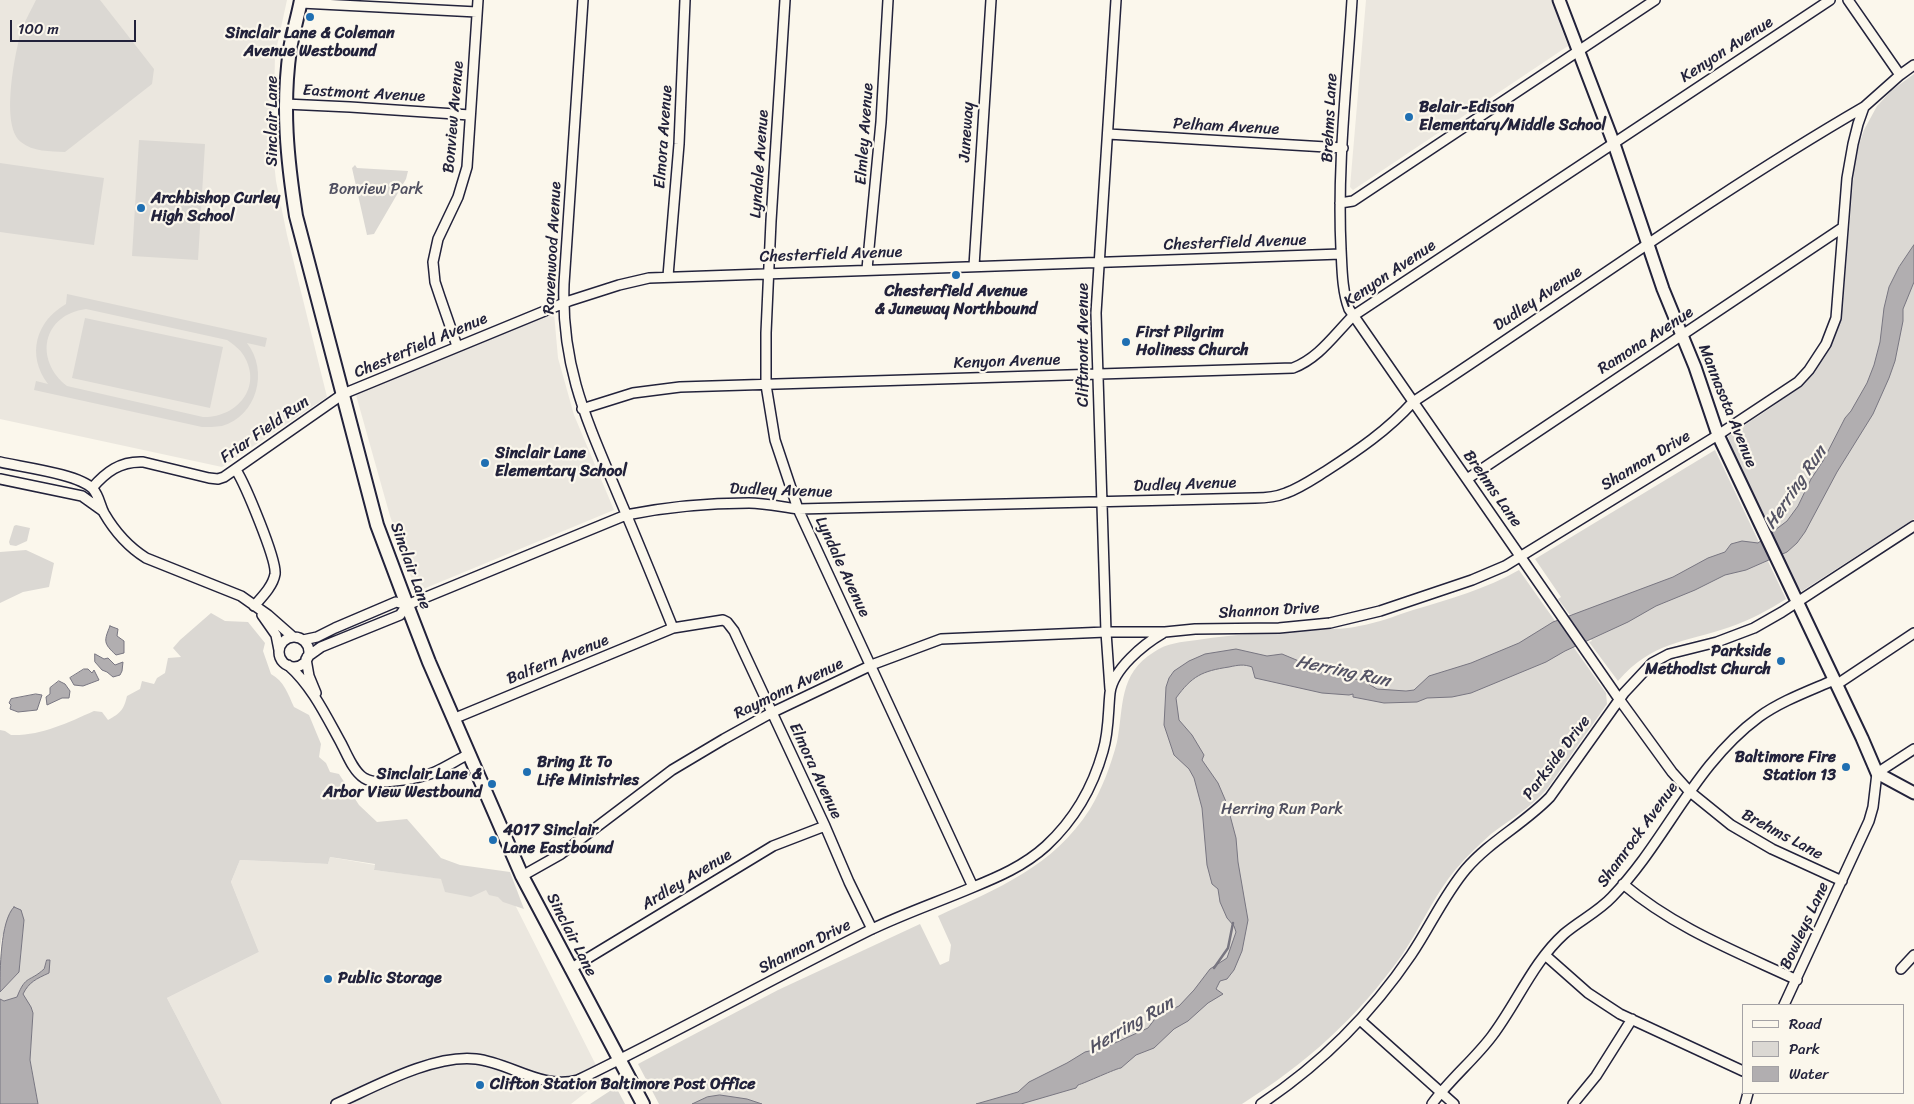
<!DOCTYPE html>
<style>
body{margin:0}
#map{position:relative;width:1914px;height:1104px;overflow:hidden;background:#fbf7ec;font-family:Sriracha,sans-serif}
canvas{display:block}
.legend{position:absolute;left:1742px;top:1004px;width:162px;height:90px;box-sizing:border-box;background:#fbf7ec;border:1px solid #a4a2a5;margin:0;padding:6px 9px;list-style:none;font-size:15px;color:#22223b}
.legend li{display:flex;align-items:center;gap:10px;height:25px}
.legend b{width:25px;border:1px solid #a4a2a5}
.scale{position:absolute;left:10px;top:20px;width:126px;height:22px;box-sizing:border-box;border:2px solid #22223b;border-top:0;padding-left:6px;font-size:15px;line-height:18px;white-space:nowrap;color:#22223b;-webkit-text-stroke:4px #fbf7ec;paint-order:stroke}
</style>
<div id="map">
<canvas width="1914" height="1104"></canvas>
<ul class="legend">
<li><b style="height:6px;background:#fbf7ec"></b>Road</li>
<li><b style="height:14px;background:#dbd8d3"></b>Park</li>
<li><b style="height:14px;background:#b1aeb0"></b>Water</li>
</ul>
<div class="scale">100 m</div>
</div>
<script>
const c = document.querySelector('canvas').getContext('2d');
c.lineJoin = 'round';
function fill(path, color) {
  c.fillStyle = color;
  c.fill(path, 'evenodd');
}
function stroke(path, color, width, dash) {
  c.strokeStyle = color;
  c.lineWidth = width;
  c.lineCap = dash ? 'butt' : 'round';
  c.setLineDash(dash || []);
  c.stroke(path);
}
function label(font, color, halo, rows, align = 'center') {
  c.font = font + ' Sriracha,sans-serif';
  c.lineWidth = 4.5;
  c.setLineDash([]);
  c.textBaseline = 'middle';
  c.strokeStyle = halo;
  c.fillStyle = color;
  for (const [text, x, y, turn = 0] of rows) {
    c.save();
    c.translate(x, y);
    c.rotate((+turn || 0) * Math.PI / 180);
    c.textAlign = isNaN(turn) ? turn : align;
    if (halo) c.strokeText(text, 0, 0);
    c.fillText(text, 0, 0);
    c.restore();
  }
}
const built = new Path2D(`
 M0,0H287L275,55L273,153L276,181L287,235L327,397L222,467L0,419Z
 M1366,0H1551L1568,46L1353,190L1350,187Z
 M554,313L558,358L574,415L614,510L416,592L390,516L356,395Z
 M330,857L375,865L374,870L506,887L603,1079L571,1104H222L167,998L259,952L231,882L240,860L328,864Z`);
const green = new Path2D(`
 M36,0H100L154,69L152,84L65,152C50,151 33,152 21,142C0,126 15,54 21,31C25,21 31,10 36,0Z
 M1914,74V519L1802,591L1798,588L1732,449L1728,436C1782,400 1831,376 1843,305L1855,157L1864,130L1877,106L1892,90Z
 M139,140L205,144L198,260L132,256Z
 M0,163L104,178L94,245L0,232Z
 M355,165L357,168L408,171L406,179L374,234L367,235L352,168Z
 M67,294L267,338L265,347L247,343C269,371 257,416 222,426C215,427 208,427 202,427L34,390L36,381L48,384C26,355 36,321 66,304ZM86,309L227,340C233,344 240,349 244,356C263,388 236,418 203,417L67,386C34,360 42,315 86,309Z
 M85,318L223,347L210,408L72,378Z
 M1715,450L1786,599C1769,610 1750,620 1730,627C1684,643 1653,641 1618,681L1589,642L1592,641L1573,614L1570,615L1558,599L1561,597L1535,559Z
 M16,525L30,528L27,541L16,546L10,545L9,542L14,526Z
 M26,550L54,563L49,587L23,592L0,603V552Z
 M1519,570L1606,693L1607,704L1547,789C1530,808 1511,819 1491,834C1479,845 1467,856 1456,869C1434,895 1421,927 1402,955C1356,1019 1308,1062 1242,1104H659L638,1064L778,990L920,924L940,965L949,961L951,945L938,916C998,888 1053,867 1090,809C1102,789 1111,765 1117,742C1124,707 1118,674 1154,652C1167,643 1181,642 1197,640C1238,633 1280,633 1321,629C1334,629 1347,629 1359,626C1377,623 1395,616 1413,610C1450,599 1486,589 1519,570Z
 M211,613L225,621L248,622L265,643L263,651L271,674C284,681 288,694 294,707L309,715L321,744L319,757L326,763L330,772L339,774L359,805L377,822L407,819L441,858L460,865L510,872L524,909L503,902L498,897L489,895L486,890L471,897L445,892L441,879L374,870L375,864L330,857L328,864L240,860L231,882L259,952L167,998L222,1104H38L30,1060L33,1013C31,1006 27,1004 24,998C18,986 41,977 49,973L47,960L44,969C29,983 26,973 17,997L4,1001L0,999V992L19,972L24,920L2,936L0,948V730L5,731L11,735C41,736 67,723 94,711L102,712L108,720C121,713 124,709 127,696L140,689L142,681L154,684L157,678L165,673L168,658L181,657L173,648L180,640Z
 M616,1087L625,1104H590Z`);
const water = new Path2D(`
 M1914,245V282L1903,309V321L1895,361L1889,378L1873,414L1837,472L1805,532L1797,543L1787,552L1746,570L1725,575L1695,590L1656,606L1628,622L1565,651L1546,662L1471,693L1452,697L1427,698L1417,702L1384,703L1353,697V694L1349,695L1322,693L1255,678L1252,667C1244,664 1238,665 1229,667C1202,671 1192,676 1176,698L1179,720L1192,735L1204,755L1202,760L1218,783L1227,804L1236,838L1238,862L1248,920L1242,951L1234,970L1227,979L1220,981L1216,989L1223,994L1208,1003L1188,1021L1174,1029L1154,1048L1136,1055L1121,1068C1117,1068 1085,1083 1078,1085L1076,1088L1021,1104H976L1018,1092L1029,1082L1067,1063L1085,1052L1106,1047L1148,1028L1157,1016L1179,1006L1194,990L1210,969L1227,958L1236,932L1234,926L1227,918L1220,902L1218,889L1212,884L1207,865L1202,808L1194,778L1189,769L1174,755L1164,725L1166,687L1169,678L1174,671L1189,661L1205,654L1236,649L1267,656L1282,654L1306,664L1328,668L1341,677L1362,680L1377,689L1406,691L1414,690L1429,676L1471,663L1519,643L1553,622L1673,577L1708,558L1725,552L1731,544L1742,541L1758,543L1787,521L1798,506L1811,479L1823,461L1845,418L1851,411L1867,383L1874,365L1880,342L1884,308L1889,287L1899,267Z
 M110,626L118,629L117,636L124,641V653L116,655C103,643 104,641 110,626Z
 M95,654L104,659L108,658L115,665L123,662L122,671L120,675L113,677L107,672L102,670L95,662Z
 M84,669H88L92,673L94,670L99,680L83,686L74,685L70,678Z
 M59,681L65,684L70,691L69,698H62L47,705L46,697L50,694V688Z
 M36,694L42,695L37,710L18,712L10,709L11,705L9,703L11,699Z
 M14,907L21,910L24,920L19,972L0,992C0,971 0,921 14,907Z
 M47,960H50L49,973C36,979 29,982 23,994L31,1007L33,1013L30,1060L38,1104H0V999L4,1001L17,997C26,974 29,983 44,969Z
 M720,1095L747,1099L762,1104H692L707,1097Z`);
const stream = new Path2D(`
 M1214,968L1228,948L1233,923`);
const minor = new Path2D(`
 M583,0L564,284C561,370 589,425 621,502C639,544 656,586 673,628
 M785,0L771,221L766,333V385L775,440L798,509L973,887
 M1352,0C1347,82 1337,166 1341,249C1342,268 1342,291 1349,309L1619,699L1672,772L1689,791L1731,825L1772,849L1842,881
 M1848,0L1900,75
 M301,3L477,12
 M285,104L350,107L470,115
 M1108,134L1343,148
 M1340,203L1353,201L1655,0
 M974,266L991,0
 M867,269L881,122L888,0
 M668,276L679,144L685,0
 M457,346L440,297L435,282L433,262L438,239L458,197L467,167L478,0
 M582,409L633,393L680,387L1293,368C1319,358 1334,335 1353,316L1830,0
 M0,462C21,467 79,474 93,489C99,496 100,505 104,513C115,532 127,546 146,558L241,596L268,615L293,637
 M236,470C245,484 277,560 275,574C273,586 262,597 254,606
 M0,479L82,496L103,511
 M1467,479L1842,228
 M92,488C106,472 120,461 143,462L209,478L218,479L224,477L343,394L569,301L619,285L649,278L1341,254
 M407,605L626,515C666,507 708,503 749,503C765,503 782,507 798,509L1255,498C1266,498 1276,497 1286,493C1300,488 1313,479 1326,471C1357,451 1388,430 1413,402C1563,304 1709,197 1864,107
 M262,615L276,635L279,650
 M279 652a15 15 0 1 1 30 0a15 15 0 1 1-30 0Z
 M303,640L317,637L335,628L396,602L407,605
 M307,657L321,647L400,615L407,605
 M306,659L309,676L316,693
 M288,665C312,686 326,716 341,743C347,754 353,771 364,778C377,787 421,778 435,772C446,767 457,760 469,754
 M1836,685L1914,633
 M1110,689L1106,632L1096,313L1116,0
 M453,719L673,628L723,620L727,622L734,631L825,826L849,882L872,929
 M522,876L561,854L672,770L724,739L771,713L874,664L941,639L1106,632H1165L1195,629L1279,628L1330,623L1380,611L1472,580L1505,566L1718,435L1798,382L1809,370L1826,344L1836,318L1847,178L1853,144L1858,124L1864,107L1900,75L1914,65
 M1623,884C1675,928 1735,951 1797,980
 M1545,955L1588,993L1620,1014L1743,1071
 M570,969L773,846L825,826
 M1901,969L1914,955
 M1784,1005L1869,821L1873,807L1877,773L1914,749
 M1360,1020L1454,1104
 M336,1104C374,1087 433,1054 476,1059C511,1063 541,1090 578,1080C677,1032 772,979 870,930C903,914 938,902 971,888C998,877 1024,866 1046,846C1074,820 1093,787 1103,751C1109,731 1108,712 1110,693C1113,669 1144,644 1163,633
 M1261,1104C1321,1064 1371,1014 1411,955C1430,927 1444,895 1466,869C1490,841 1524,824 1550,797L1624,693L1652,663L1669,654L1717,642L1754,628L1782,612L1914,526
 M1432,1104C1450,1079 1474,1060 1492,1036C1517,1003 1533,962 1564,934C1579,921 1598,912 1612,897C1667,840 1693,766 1759,717C1781,701 1809,691 1834,680
 M1573,1104L1596,1076L1632,1019
 M1745,1104L1748,1093`);
const tertiary = new Path2D(`
 M1559,0L1614,144L1663,289L1695,367L1718,435L1862,738L1877,773L1914,793`);
const secondary = new Path2D(`
 M301,0C298,16 293,32 290,49C282,107 287,158 296,216L377,525L407,605L429,662L522,876L643,1104`);
const markers = [
 [310,17,5,"#1f6fb2"],
 [1409,117,5,"#1f6fb2"],
 [141,208,5,"#1f6fb2"],
 [956,275,5,"#1f6fb2"],
 [1126,342,5,"#1f6fb2"],
 [485,463,5,"#1f6fb2"],
 [1781,661,5,"#1f6fb2"],
 [1846,767,5,"#1f6fb2"],
 [527,772,5,"#1f6fb2"],
 [492,784,5,"#1f6fb2"],
 [493,840,5,"#1f6fb2"],
 [328,979,5,"#1f6fb2"],
 [480,1085,5,"#1f6fb2"]
];
const poiNames = [
 ["Sinclair Lane & Coleman",310,34,"center"],
 ["Avenue Westbound",310,52,"center"],
 ["Belair-Edison",1419,108],
 ["Elementary/Middle School",1419,126],
 ["Archbishop Curley",151,199],
 ["High School",151,217],
 ["Chesterfield Avenue",956,292,"center"],
 ["& Juneway Northbound",956,310,"center"],
 ["First Pilgrim",1136,333],
 ["Holiness Church",1136,351],
 ["Sinclair Lane",495,454],
 ["Elementary School",495,472],
 ["Parkside",1771,652,"right"],
 ["Methodist Church",1771,670,"right"],
 ["Baltimore Fire",1836,758,"right"],
 ["Station 13",1836,776,"right"],
 ["Bring It To",537,763],
 ["Life Ministries",537,781],
 ["Sinclair Lane &",482,775,"right"],
 ["Arbor View Westbound",482,793,"right"],
 ["4017 Sinclair",503,831],
 ["Lane Eastbound",503,849],
 ["Public Storage",338,979],
 ["Clifton Station Baltimore Post Office",490,1085]
];
const streetNames = [
 ["Kenyon Avenue",1727,50,-33],
 ["Eastmont Avenue",364,94,3],
 ["Bonview Avenue",454,117,-85],
 ["Brehms Lane",1330,118,-87],
 ["Sinclair Lane",273,121,-90],
 ["Pelham Avenue",1226,127,3],
 ["Juneway",967,132,-86],
 ["Elmley Avenue",865,134,-86],
 ["Elmora Avenue",664,137,-86],
 ["Lyndale Avenue",760,164,-86],
 ["Chesterfield Avenue",1235,243,-2],
 ["Ravenwood Avenue",553,248,-87],
 ["Chesterfield Avenue",831,255,-2],
 ["Kenyon Avenue",1390,274,-34],
 ["Dudley Avenue",1538,299,-34],
 ["Ramona Avenue",1646,341,-33],
 ["Cliftmont Avenue",1084,345,-90],
 ["Chesterfield Avenue",421,346,-23],
 ["Kenyon Avenue",1007,362,-2],
 ["Mannasota Avenue",1727,406,68],
 ["Friar Field Run",265,430,-35],
 ["Shannon Drive",1646,461,-31],
 ["Dudley Avenue",1185,485,-2],
 ["Brehms Lane",1492,489,55],
 ["Dudley Avenue",781,491,2],
 ["Sinclair Lane",410,566,70],
 ["Lyndale Avenue",842,567,65],
 ["Shannon Drive",1269,611,-3],
 ["Balfern Avenue",558,660,-22],
 ["Raymonn Avenue",789,689,-26],
 ["Parkside Drive",1557,758,-53],
 ["Elmora Avenue",815,771,65],
 ["Shamrock Avenue",1638,835,-54],
 ["Brehms Lane",1782,835,28],
 ["Ardley Avenue",687,880,-31],
 ["Bowleys Lane",1805,926,-65],
 ["Sinclair Lane",571,935,63],
 ["Shannon Drive",805,947,-27]
];
const parkNames = [
 ["Bonview Park",376,190],
 ["Herring Run Park",1282,810]
];
const waterNames = [
 ["Herring Run",1796,488,-56],
 ["Herring Run",1343,672,12],
 ["Herring Run",1131,1026,-30]
];
fill(built, '#ebe7df');
fill(green, '#dbd8d3');
fill(water, '#b1aeb0');
stroke(water, '#787681', 1);
stroke(stream, '#787681', 2.5);
stroke(minor, '#22223b', 12);
stroke(tertiary, '#22223b', 15);
stroke(secondary, '#22223b', 16);
stroke(minor, '#fbf7ec', 9);
stroke(tertiary, '#fbf7ec', 11);
stroke(secondary, '#fbf7ec', 12);
for (const [x, y, r, color] of markers) {
  const dot = new Path2D();
  dot.arc(x, y, r, 0, 2 * Math.PI);
  c.fillStyle = color;
  c.fill(dot);
  stroke(dot, '#fbf7ec', 2);
}
label('bold 16px', '#22223b', '#fbf7ec', poiNames, 'left');
label('16px', '#22223b', '#fbf7ec', streetNames);
label('16px', '#505061', '#fbf7ec', parkNames);
label('italic 18px', '#545364', '#fbf7ec', waterNames);
</script>
